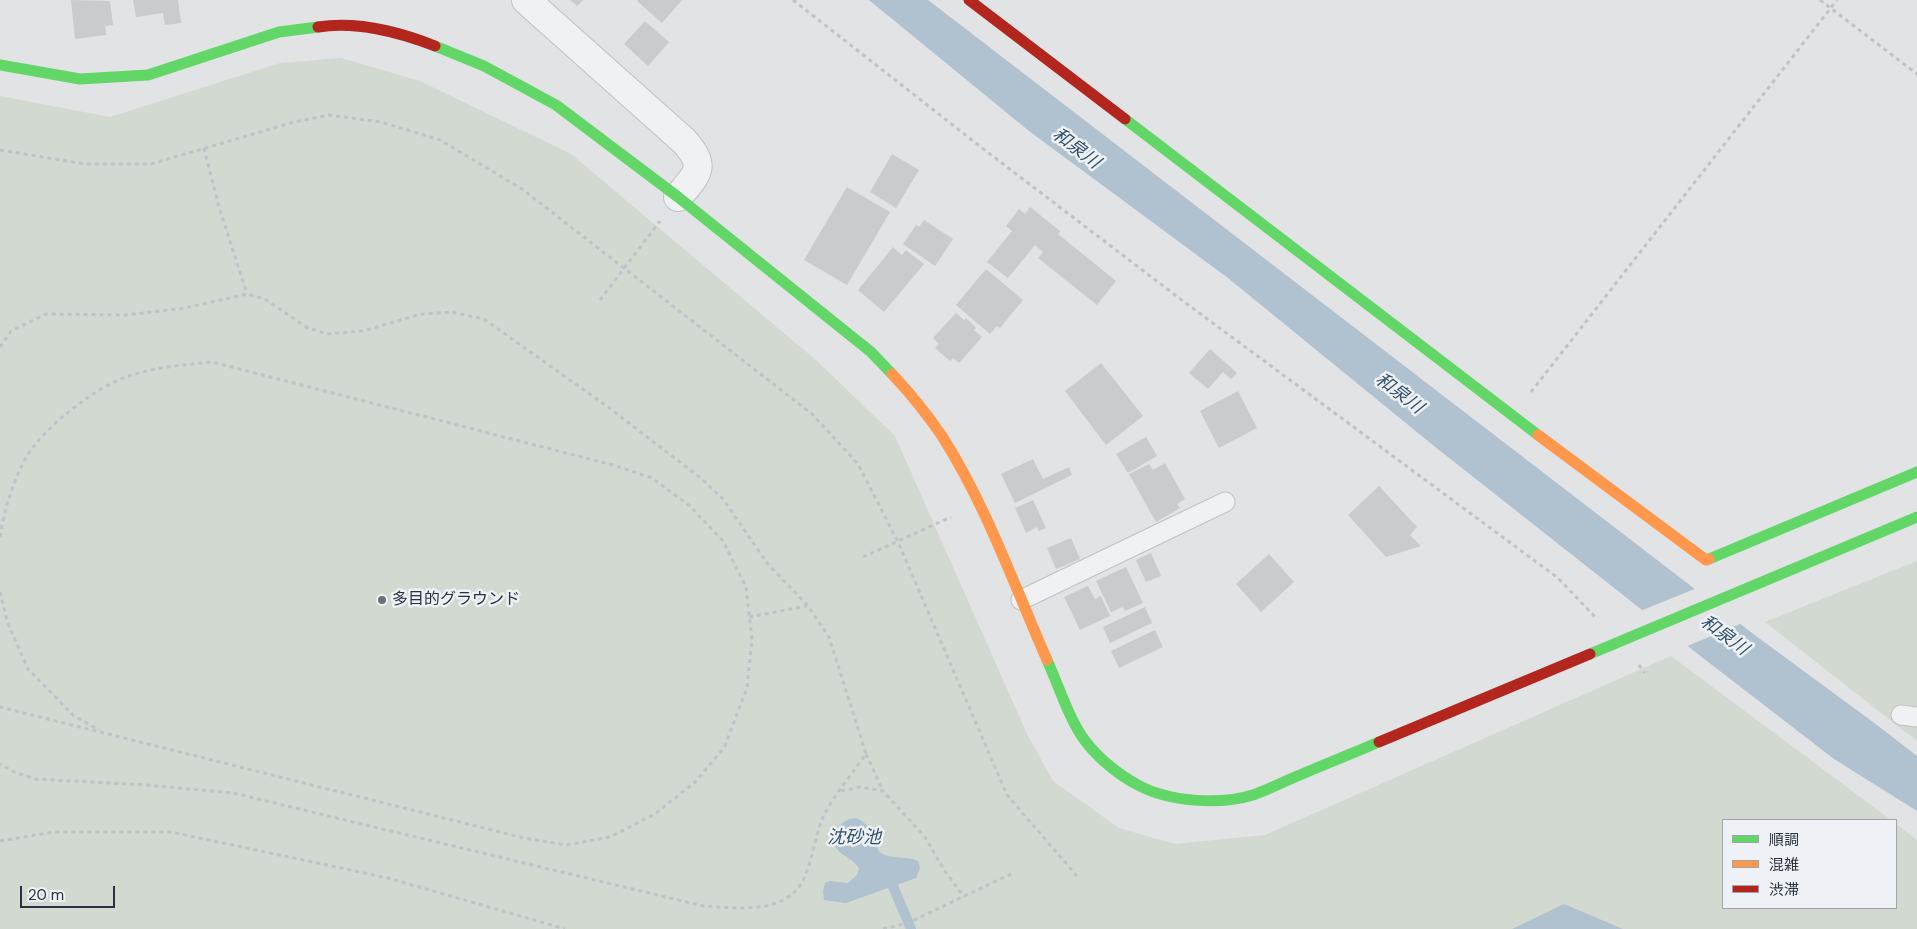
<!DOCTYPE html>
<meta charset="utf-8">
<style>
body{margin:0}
#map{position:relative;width:1917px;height:929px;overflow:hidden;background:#e1e3e5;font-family:"DM Sans","Noto Sans JP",sans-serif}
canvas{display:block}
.legend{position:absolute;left:1722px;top:819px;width:175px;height:90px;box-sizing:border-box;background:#eef1f5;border:1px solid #9fa5ac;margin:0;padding:6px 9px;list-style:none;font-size:15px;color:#29323e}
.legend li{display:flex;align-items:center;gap:10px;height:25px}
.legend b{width:25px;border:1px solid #9fa5ac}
.scale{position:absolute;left:20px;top:886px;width:95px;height:22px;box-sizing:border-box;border:2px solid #29323e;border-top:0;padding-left:6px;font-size:15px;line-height:18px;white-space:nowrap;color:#29323e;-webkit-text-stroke:4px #eef1f5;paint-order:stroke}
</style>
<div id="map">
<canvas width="1917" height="929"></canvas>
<ul class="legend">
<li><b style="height:6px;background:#63d668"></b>順調</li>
<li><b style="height:6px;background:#ff974d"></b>混雑</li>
<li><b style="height:6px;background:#b3261e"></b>渋滞</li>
</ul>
<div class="scale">20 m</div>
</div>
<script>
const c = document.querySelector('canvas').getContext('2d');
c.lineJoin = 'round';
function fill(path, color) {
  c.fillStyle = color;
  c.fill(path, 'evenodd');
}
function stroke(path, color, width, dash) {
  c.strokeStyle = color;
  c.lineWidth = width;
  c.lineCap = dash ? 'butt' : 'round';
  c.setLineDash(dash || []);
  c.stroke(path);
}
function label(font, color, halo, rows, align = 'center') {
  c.font = font + ' "DM Sans","Noto Sans JP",sans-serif';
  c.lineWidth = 5;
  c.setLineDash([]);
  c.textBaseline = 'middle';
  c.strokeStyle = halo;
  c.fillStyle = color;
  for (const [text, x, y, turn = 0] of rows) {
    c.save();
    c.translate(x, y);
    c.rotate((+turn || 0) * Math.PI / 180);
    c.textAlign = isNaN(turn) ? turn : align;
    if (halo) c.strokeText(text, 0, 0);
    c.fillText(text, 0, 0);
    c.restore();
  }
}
const green = new Path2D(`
 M341,58L420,81L571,154L817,361L895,436L1027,734L1053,781L1119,828L1175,844L1265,835L1671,656L1891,820H1723V908H1896V824L1917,840V929H0V96L110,117L280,63Z
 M1917,561V741L1765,622Z`);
const water = new Path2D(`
 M869,0H928L1756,636L1877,725L1917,756V811L1834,759L1703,658L1434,446L1228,278L1029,131Z
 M856,818C872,825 874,837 879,852C891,860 905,855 918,861L920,868L916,878L846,903L824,900L823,891L825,883L830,881L848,883L857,875L859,868C846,851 834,858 833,833C840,824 845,819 856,818Z
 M1564,904L1623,929H1512Z`);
const pier = new Path2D(`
 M1697,588L1743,623L1685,647L1640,611Z`);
const stream = new Path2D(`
 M893,886L911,929`);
const building = new Path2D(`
 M71,0L110,1L113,25L105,26L106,35L75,39Z
 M133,0H178L181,23L165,25L163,13L136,17Z
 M570,0H583L577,6Z
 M638,0H682L662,23L637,1Z
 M645,21L669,42L648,66L624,44Z
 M892,154L919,170L896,208L870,192Z
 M847,187L890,212L847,285L804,260Z
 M1030,207L1060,231L1058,234L1116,281L1097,305L1038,258L1043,252L1035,245L1008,278L987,262L1012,231L1006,226L1019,209L1025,214Z
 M924,220L953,239L935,266L903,244L916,225L919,227Z
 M893,247L902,255L906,250L924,264L884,312L858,290Z
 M986,269L1023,300L1000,328L997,326L990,334L956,305Z
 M956,313L964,320L966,318L976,328L974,330L982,337L959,363L953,358L950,361L935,348L939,344L933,338Z
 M1210,349L1237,373L1231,379L1223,372L1208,389L1189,373Z
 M1101,363L1143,416L1106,445L1065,391Z
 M1238,391L1257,428L1219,448L1200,411Z
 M1146,437L1157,456L1128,473L1116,454Z
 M1033,459L1043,479L1069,467L1072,475L1015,503L1001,474Z
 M1165,463L1185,499L1177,504L1180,508L1156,522L1129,474L1149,464L1153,470Z
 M1379,486L1417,527L1410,535L1421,546L1386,557L1348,515Z
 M1033,500L1046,528L1039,531L1037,527L1026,533L1015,508Z
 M1071,538L1080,559L1056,569L1047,548Z
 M1151,553L1161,576L1146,582L1136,560Z
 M1269,554L1294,582L1261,612L1236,584Z
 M1126,567L1143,603L1125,611L1123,607L1111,612L1096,581Z
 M1088,586L1095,599L1101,596L1110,616L1080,630L1064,597Z
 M1145,607L1152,623L1110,643L1103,627Z
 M1155,630L1163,647L1119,668L1111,651Z`);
const path = new Path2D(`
 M793,0L986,151L1183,301L1558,578L1596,618
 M1820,0L1917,74
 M204,148L219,207L247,294
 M0,150L85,164H151L294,122L329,115L381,122L440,140L522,189L812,414L858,464L898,542L1007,795L1077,876
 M600,300L660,221
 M0,347L11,331L46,314L126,315L185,308L247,294L265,299L306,327L327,334L363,331L421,314L451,312L484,319L608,407L702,479L723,499L767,563L808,606L829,637L866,754C852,774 834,795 823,817C815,836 813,857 805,876C789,916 737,908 703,906L233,793L147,785L35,779L14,772L0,764
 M1531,392L1837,0
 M0,537C4,510 12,485 24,461C41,429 95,387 129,376C156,367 183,365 212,362L613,465L652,478L690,506L723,541L746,587L752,639L747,688L724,748L695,782L655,814L610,837L566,845L524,838L0,707
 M863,557L951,517
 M0,592L8,624L28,669L73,715L99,730
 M749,617L807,606
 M1639,665L1645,673
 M866,754L883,791
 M841,791L860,787L883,791L925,837L944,870L964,897
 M0,841L54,832H171L388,878L565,929
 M883,929L908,923L1015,872`);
const lane = new Path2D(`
 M1021,600L1225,502
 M1901,715L1917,717`);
const street = new Path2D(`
 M526,0L684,141C707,167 698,173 678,197`);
const fast = new Path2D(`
 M435,46L484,66L556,105L678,197L871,352L892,374
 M0,65L80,79L148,75L279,32L318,27
 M1125,119L1538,435
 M1709,559L1917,472
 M1590,654L1917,517
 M1047,660C1058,684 1070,722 1086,742C1099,759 1119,775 1138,785C1169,802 1220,805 1253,795C1267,790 1281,783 1295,777C1323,765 1351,754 1379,742`);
const slow = new Path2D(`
 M892,374C910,393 927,414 942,436C986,505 1014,585 1047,660
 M1538,435L1706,560L1709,559`);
const jam = new Path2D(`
 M969,0L1125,119
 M318,27C356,21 400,32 435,46
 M1379,742L1590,654`);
const markers = [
 [382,600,5,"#697078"]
];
const poiNames = [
 ["多目的グラウンド",392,600]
];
const waterNames = [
 ["和泉川",1076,149,37],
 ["和泉川",1399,394,37],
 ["和泉川",1724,636,36],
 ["沈砂池",854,838]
];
fill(green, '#d2d9d1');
fill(water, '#b0c1cf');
fill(pier, '#e1e3e5');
stroke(stream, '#b0c1cf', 10);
fill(building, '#c9cbcd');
stroke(lane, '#bfc1c3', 21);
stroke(street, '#bfc1c3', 30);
stroke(path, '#bfc2c6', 3, [4, 4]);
stroke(lane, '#f0f1f2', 19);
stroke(street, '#f0f1f2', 28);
stroke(fast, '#63d668', 11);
stroke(slow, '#ff974d', 11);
stroke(jam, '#b3261e', 11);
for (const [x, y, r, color] of markers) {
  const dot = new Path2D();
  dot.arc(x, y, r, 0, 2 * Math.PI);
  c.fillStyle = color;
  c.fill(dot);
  stroke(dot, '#eef1f5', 2);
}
label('16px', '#29323e', '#eef1f5', poiNames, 'left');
label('italic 18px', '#35536f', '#eef1f5', waterNames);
</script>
